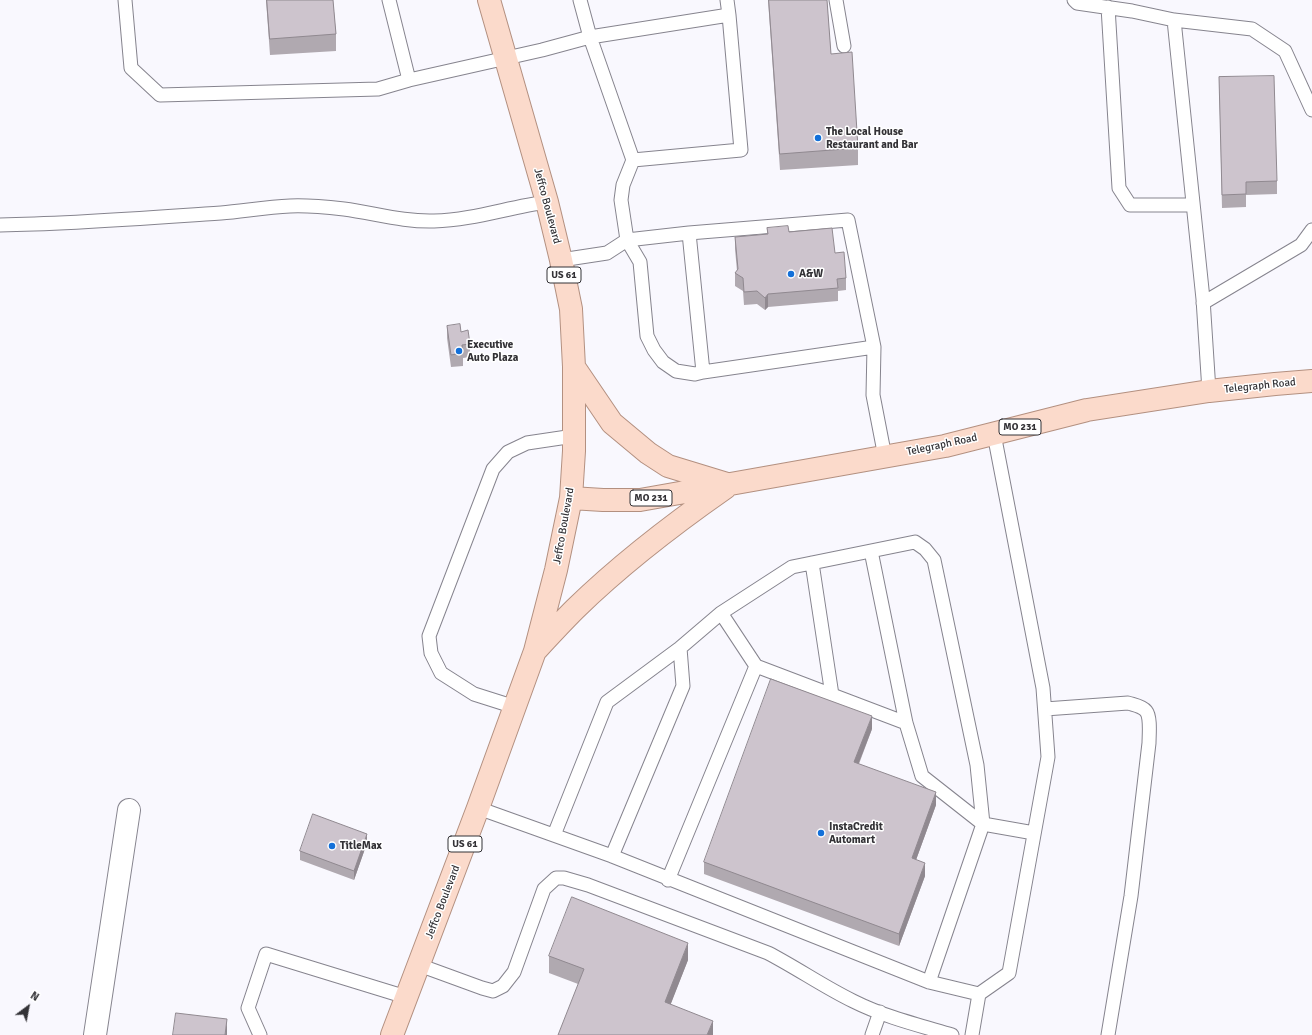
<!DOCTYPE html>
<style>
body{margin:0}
#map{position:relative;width:1312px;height:1035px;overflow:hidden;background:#f9f8fe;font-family:Signika,sans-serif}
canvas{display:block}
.north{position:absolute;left:8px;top:987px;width:40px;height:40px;-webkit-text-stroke:3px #fff;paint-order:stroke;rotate:32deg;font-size:11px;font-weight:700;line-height:16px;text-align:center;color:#333236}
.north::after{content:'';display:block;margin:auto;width:14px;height:18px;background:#333236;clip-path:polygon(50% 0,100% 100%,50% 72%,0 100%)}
</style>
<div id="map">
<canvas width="1312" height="1035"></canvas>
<div class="north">N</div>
</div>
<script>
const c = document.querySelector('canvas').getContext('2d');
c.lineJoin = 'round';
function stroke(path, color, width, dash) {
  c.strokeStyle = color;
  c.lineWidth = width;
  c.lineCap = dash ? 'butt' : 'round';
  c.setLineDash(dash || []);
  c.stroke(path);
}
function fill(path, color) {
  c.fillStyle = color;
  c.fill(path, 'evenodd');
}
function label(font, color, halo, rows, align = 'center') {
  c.font = font + ' Signika,sans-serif';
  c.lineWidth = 3;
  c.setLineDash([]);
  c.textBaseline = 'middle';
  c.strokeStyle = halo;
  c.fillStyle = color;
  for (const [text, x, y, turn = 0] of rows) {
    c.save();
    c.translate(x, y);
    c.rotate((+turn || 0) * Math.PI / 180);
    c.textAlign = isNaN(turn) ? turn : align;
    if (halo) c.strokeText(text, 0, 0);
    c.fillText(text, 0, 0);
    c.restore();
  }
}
const lane = new Path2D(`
 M125,0L131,68L160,95L378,89L409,80L542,50L590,37L729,15L727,0
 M389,0L409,80
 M580,0L590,37L633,160L741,150L729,15
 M836,0L844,46
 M1074,0L1077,3L1132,11L1174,20L1252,29L1285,51L1312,110
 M1108,7L1119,188L1130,205H1193
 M1174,20L1203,299L1209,391
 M633,160L623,185L621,200L627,240L640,262L647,336L654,350L663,362L676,371L695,374L703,372L874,347
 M0,225C73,224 147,218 221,213C244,211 267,207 290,206C308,205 326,207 344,209C374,213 404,222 434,221C473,220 509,207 547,202
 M689,233L703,372
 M561,260L607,253L627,240L689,233L848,220L874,347L873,395L885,457
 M1203,303L1301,245L1312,230
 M871,551L906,723L922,776L983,824
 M812,563L832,695
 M756,666L906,723
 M515,707L474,694L441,673L431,653L429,636L493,469L508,452L527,443L574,436
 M1045,709L1128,703C1134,705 1142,706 1146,711C1151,717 1149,736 1149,743L1131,896L1108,1035
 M478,808L612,856L929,982L979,994L1009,973L1048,757L1043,688L994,434
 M554,835L607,702L680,648L721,613L792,567L915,542L925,549L934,560L977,765L983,824
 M612,856L683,686L680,648
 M668,880L756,666L721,613
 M419,965L482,988L493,991L503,986L514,972L544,889L556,878H564L588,885L768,953C797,968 824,987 853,1001C885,1017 918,1025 952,1035
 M929,982L983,824L1034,833
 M260,1035L248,1008L266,954L406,997
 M872,1035L880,1012
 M972,1035L979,994`);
const street = new Path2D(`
 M95,1035L129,810`);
const primary = new Path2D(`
 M574,367L612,423L648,453L668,466L727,484
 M571,498L603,500H640L945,446L1087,410L1209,391L1275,384L1312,381
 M537,649C549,636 562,622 575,609C621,564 672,525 725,488
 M392,1035L478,808L535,651L556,570L571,498L574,451V367L571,309L561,260L547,202L489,0`);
const wall = new Path2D(`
 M266,0H333L336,34V51L270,55Z
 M768,0H827L831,54L858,148V165L780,170Z
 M1219,77L1277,181V194L1246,195V207L1222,208Z
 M767,228L789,232L835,253L846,278V290L838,291V301L768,307L765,310L757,304L744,305L743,291L735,286V273L737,271L735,249V237L767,234Z
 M447,326L470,344V357L463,358V366L451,367L447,338Z
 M872,729L859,764L936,805L916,860L925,876L899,946L704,874V862Z
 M367,843L354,880L300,860V851Z
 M549,956L688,960L670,1005L713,1035L549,973Z`);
const shadedWall = new Path2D(`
 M768,294V307L765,310V298Z
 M872,716V729L854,775V762Z
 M936,792V805L912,871V858Z
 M367,834V843L354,880V871Z
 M925,863V876L899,946V934Z
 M688,943V960L665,1019V1002Z
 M227,1019V1035H225Z
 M713,1021V1035H707Z`);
const building = new Path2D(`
 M267,0H333L336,34L270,39Z
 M769,0H827L831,54L852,52L858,148L780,154Z
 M1274,76L1277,181L1246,182V194L1222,195L1219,77Z
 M788,226L789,232L832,228L835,253L844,252L846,278L837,279L838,288L768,294L765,298L757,291L744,292L743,278L735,273L738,269L735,237L768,234L767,228Z
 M460,324L461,332L468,330L470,344L462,345L463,353L451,355L447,326Z
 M771,679L872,716L854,762L936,792L912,858L925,863L899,934L704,862Z
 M313,814L367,834L354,871L300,851Z
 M572,897L688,943L665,1002L713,1021L707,1035H558L584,969L549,956Z
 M176,1013L227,1019L225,1035H173Z`);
const markers = [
 [818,138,4,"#1370d9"],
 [791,274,4,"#1370d9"],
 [459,351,4,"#1370d9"],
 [821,833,4,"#1370d9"],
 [332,846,4,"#1370d9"]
];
const shields = [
 [564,275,34],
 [1020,427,42],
 [651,498,42],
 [465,844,34]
];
const shieldNames = [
 ["US 61",564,275],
 ["MO 231",1020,427],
 ["MO 231",651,498],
 ["US 61",465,844]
];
const poiNames = [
 ["The Local House",826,132],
 ["Restaurant and Bar",826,145],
 ["A&W",799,274],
 ["Executive",467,345],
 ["Auto Plaza",467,358],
 ["InstaCredit",829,827],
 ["Automart",829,840],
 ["TitleMax",340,846]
];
const streetNames = [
 ["Jeffco Boulevard",547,206,75],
 ["Telegraph Road",1260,386,-6],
 ["Telegraph Road",942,445,-12],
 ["Jeffco Boulevard",564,526,-80],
 ["Jeffco Boulevard",443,902,-69]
];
stroke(lane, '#86848e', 15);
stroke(street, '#86848e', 24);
stroke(primary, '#b39080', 24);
stroke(lane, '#fff', 13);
stroke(street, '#fff', 22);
stroke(primary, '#fbdacb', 22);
fill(wall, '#b0a9b0');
fill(shadedWall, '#908990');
fill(building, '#cdc4cd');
stroke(building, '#908990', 1);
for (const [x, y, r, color] of markers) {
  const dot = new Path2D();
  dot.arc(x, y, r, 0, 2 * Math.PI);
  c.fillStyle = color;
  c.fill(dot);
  stroke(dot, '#fff', 1.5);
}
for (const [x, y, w] of shields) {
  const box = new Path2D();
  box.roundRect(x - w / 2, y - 8, w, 16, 3);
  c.fillStyle = '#fff';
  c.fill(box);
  stroke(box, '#333236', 1);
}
label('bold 10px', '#333236', null, shieldNames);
label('bold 11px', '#333236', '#fff', poiNames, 'left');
label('11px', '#333236', '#fff', streetNames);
</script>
